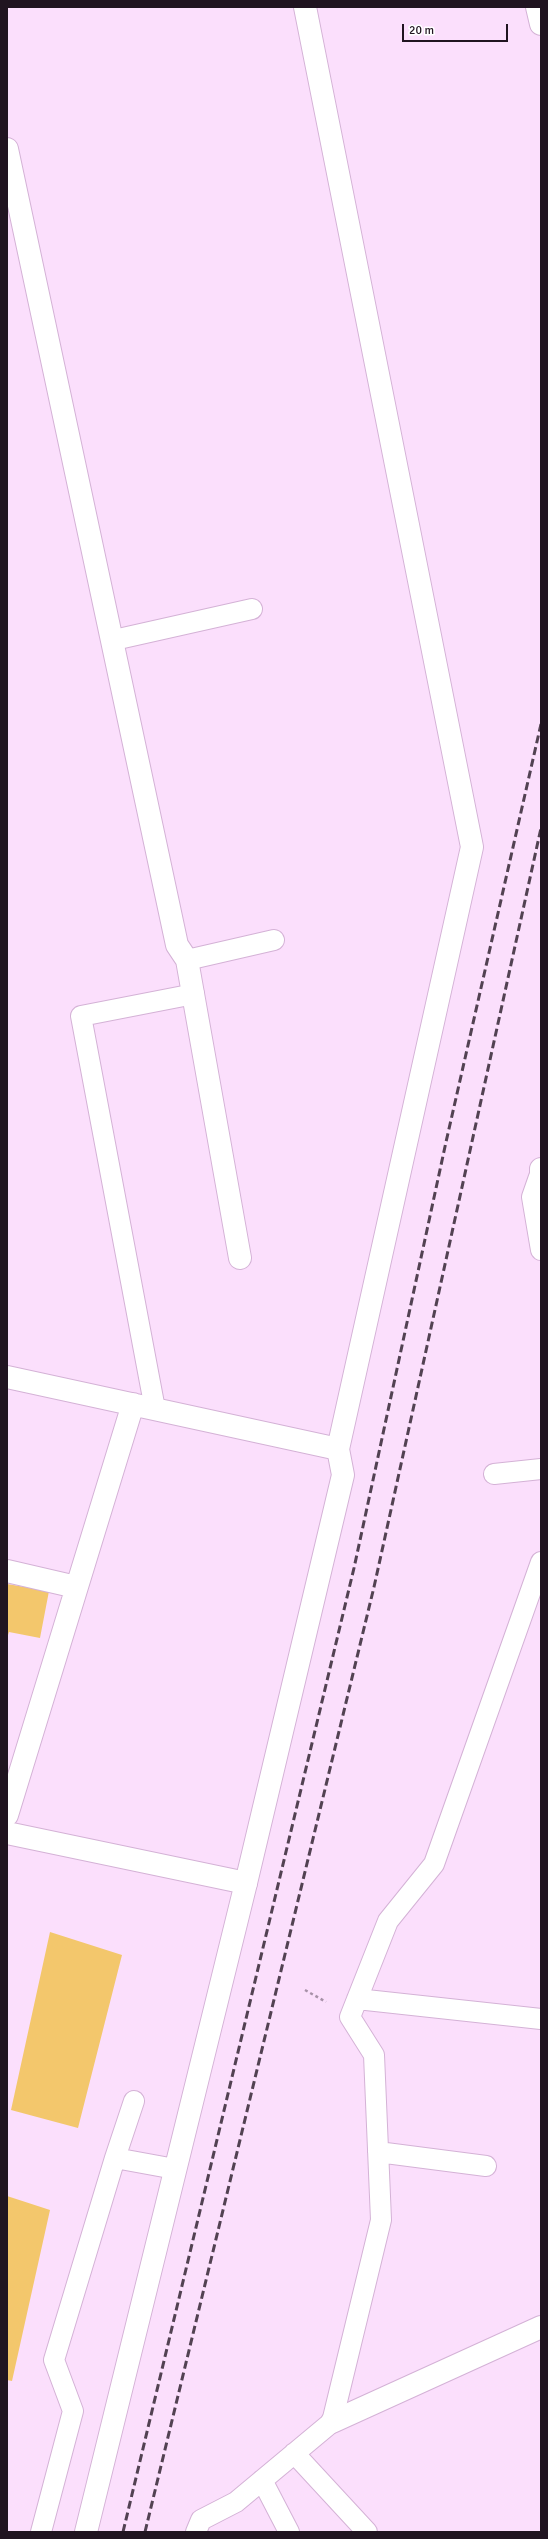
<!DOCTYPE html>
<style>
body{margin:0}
#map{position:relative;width:548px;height:2539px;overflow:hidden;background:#fbdffc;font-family:Signika,sans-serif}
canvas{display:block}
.frame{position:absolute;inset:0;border:8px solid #201420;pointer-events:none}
.scale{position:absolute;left:402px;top:24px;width:106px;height:18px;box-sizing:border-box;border:2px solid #201420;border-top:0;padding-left:5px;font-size:12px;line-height:14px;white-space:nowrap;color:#201420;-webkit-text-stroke:3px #fff;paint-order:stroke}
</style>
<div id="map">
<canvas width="548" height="2539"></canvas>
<div class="frame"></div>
<div class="scale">20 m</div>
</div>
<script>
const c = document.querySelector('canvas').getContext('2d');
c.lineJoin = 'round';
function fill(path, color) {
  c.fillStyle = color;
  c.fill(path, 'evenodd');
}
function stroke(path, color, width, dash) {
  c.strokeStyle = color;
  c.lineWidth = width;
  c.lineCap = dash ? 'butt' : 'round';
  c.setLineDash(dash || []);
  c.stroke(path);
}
const building = new Path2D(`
 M7,1584L49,1591L40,1638L9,1632L7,1638Z
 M50,1932L122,1955L78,2128L11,2110Z
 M7,2196L50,2210L12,2381L7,2380Z`);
const path = new Path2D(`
 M305,1990L326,2002`);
const service = new Path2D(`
 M114,640L252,609
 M187,960L274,940
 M539,1177L532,1197L541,1250
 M155,1409L81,1016L194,994
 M494,1474L541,1469
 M357,1999L541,2019
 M378,2152L486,2166
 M115,2158L134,2101
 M294,2453L367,2532
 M262,2480L289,2532
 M41,2532L73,2411L54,2360L115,2158L175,2169
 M196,2532L201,2520L236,2502L332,2422L381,2220L374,2055L350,2017L388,1921L434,1864L541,1562`);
const minor = new Path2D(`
 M537,7L541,24
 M7,149L177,945L187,960L240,1258
 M541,1169V1177
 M7,1377L338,1449
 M7,1571L76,1587
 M7,1815L133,1404
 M332,2422L541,2327
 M86,2532L246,1883L343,1475L338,1449L472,847L305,7`);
const tertiary = new Path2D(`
 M7,1833L246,1883`);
const rail = new Path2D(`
 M123,2532L354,1568L446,1142L541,724
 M145,2532L374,1587L541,828`);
fill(building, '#f3c76c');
stroke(service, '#d4b2d6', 22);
stroke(minor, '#d4b2d6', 24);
stroke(tertiary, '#d4b2d6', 24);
stroke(path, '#a791a8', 2.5, [3, 3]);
stroke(service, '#fff', 20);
stroke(minor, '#fff', 22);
stroke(tertiary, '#fff', 22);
stroke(rail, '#524252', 3, [8, 4]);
</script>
